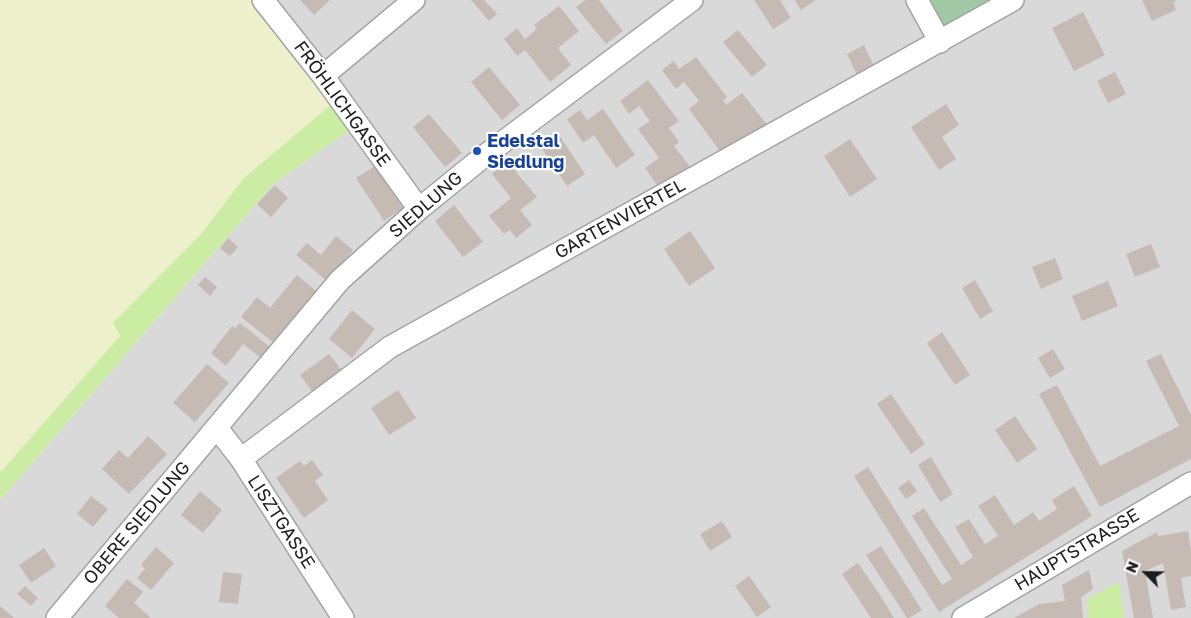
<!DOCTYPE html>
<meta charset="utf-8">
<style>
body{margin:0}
#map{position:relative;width:1191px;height:618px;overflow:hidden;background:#eee9e1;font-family:"Golos Text",sans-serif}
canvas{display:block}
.north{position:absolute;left:1121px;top:548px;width:50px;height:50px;-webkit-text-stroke:4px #fff;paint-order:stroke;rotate:293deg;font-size:14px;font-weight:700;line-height:20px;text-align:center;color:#1c1c1c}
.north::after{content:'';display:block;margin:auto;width:18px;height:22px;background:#1c1c1c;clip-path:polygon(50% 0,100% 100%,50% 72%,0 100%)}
</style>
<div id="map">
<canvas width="1191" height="618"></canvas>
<div class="north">N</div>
</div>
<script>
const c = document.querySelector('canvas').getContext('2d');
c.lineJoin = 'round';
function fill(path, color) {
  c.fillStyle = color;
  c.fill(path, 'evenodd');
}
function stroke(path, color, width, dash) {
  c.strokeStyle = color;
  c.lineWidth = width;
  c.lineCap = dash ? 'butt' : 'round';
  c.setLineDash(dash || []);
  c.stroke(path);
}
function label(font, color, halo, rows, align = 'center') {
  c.font = font + ' "Golos Text",sans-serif';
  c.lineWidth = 4.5;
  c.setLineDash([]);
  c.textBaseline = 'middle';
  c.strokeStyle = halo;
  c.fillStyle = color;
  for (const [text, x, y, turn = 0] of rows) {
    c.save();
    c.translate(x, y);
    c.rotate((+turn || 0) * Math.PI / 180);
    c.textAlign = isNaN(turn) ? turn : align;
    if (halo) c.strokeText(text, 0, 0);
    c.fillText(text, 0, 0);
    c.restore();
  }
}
const residential = new Path2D(`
 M254,0H1191V618H0V500L273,184L351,129Z`);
const farmland = new Path2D(`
 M0,0H254L333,103L244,178L202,233L114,323L121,335L0,473Z`);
const grass = new Path2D(`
 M333,103L351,129L273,184L0,500V473L120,336L113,323L202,233L244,178Z
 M1119,582L1124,618H1088L1087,599Z`);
const cemetery = new Path2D(`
 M927,0H989L941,27Z`);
const building = new Path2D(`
 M300,0H330L314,15Z
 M471,0H484L497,14L489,21Z
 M585,0H599L623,31L606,44L576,7Z
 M754,0H780L791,18L773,29Z
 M795,0H816L801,10Z
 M1142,0H1178L1173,2L1176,10L1152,21Z
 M559,6L579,31L558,48L571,65L550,82L525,50L517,56L504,39L517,28L525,39L537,29L534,25Z
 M1083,12L1105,55L1074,71L1052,28Z
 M738,30L767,65L752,77L723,42Z
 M864,45L875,68L858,77L847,54Z
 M696,57L727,97L723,100L726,105L742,93L768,126L722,154L689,109L699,101L684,82L676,89L662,70L674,61L679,69Z
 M489,67L520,105L502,120L471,82Z
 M1115,72L1126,94L1108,103L1097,81Z
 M648,80L679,121L669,128L679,142L674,146L691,168L659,188L645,168L659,158L638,129L650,121L639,106L629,114L620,101Z
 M946,104L959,125L942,137L956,159L939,170L911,127Z
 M603,109L635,155L616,168L594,135L583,143L567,119L580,110L587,120Z
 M429,114L462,153L445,167L413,127Z
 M559,135L585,174L567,186L541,147Z
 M850,139L877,179L850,197L824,156Z
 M507,161L537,197L520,210L532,225L516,238L510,230L504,234L489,216L511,198L492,174Z
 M375,166L403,208L384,221L356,178Z
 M275,185L288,198L271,217L257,204Z
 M454,205L483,242L463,257L435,221Z
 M690,231L715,268L689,286L664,249Z
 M336,236L353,250L327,281L296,255L307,243L321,255Z
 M228,238L238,247L230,256L220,248Z
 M1151,244L1160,267L1135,277L1126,254Z
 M1055,258L1063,279L1041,289L1032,267Z
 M297,275L316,291L274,343L241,317L257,297L270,308Z
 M205,277L217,287L210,296L198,285Z
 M975,280L993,311L980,319L962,288Z
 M1108,281L1118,306L1082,321L1072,296Z
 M352,310L375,329L352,358L329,339Z
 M240,323L270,347L261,358L243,344L226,366L211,353L232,326L235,328Z
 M942,332L970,375L955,385L927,343Z
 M1053,349L1065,369L1050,378L1038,358Z
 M329,354L343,372L314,394L300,375Z
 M1161,354L1191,415V459L1100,507L1039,394L1057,385L1100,466L1179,426L1146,361Z
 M207,364L229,383L195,422L173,403Z
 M398,390L416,418L389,435L371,408Z
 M891,394L925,444L911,454L877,404Z
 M1015,416L1037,449L1017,463L995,430Z
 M148,436L167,454L129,494L102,469L119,450L128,458Z
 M931,457L953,494L940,502L918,465Z
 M312,460L323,475L315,481L328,500L304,518L276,478L300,461L304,466Z
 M868,467L942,585L952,579L912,516L924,508L961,565L973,557L955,527L969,519L985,544L998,536L978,506L995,495L1014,525L1033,512L1039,521L1057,509L1052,500L1074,486L1092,516L939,612L854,476Z
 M909,480L917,491L906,499L898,488Z
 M200,491L222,510L203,533L181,515Z
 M91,496L108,509L93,527L77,514Z
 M722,521L732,537L710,551L700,534Z
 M1188,531L1191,550V576L1181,578L1186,607L1171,610L1163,563L1145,571L1153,618H1134L1122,551L1157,532L1158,536Z
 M881,546L922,610L909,618H907L866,555Z
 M156,547L174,563L151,590L137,578L145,569L141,565Z
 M44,548L56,566L31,583L19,565Z
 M858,563L878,592L894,618H871L842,574Z
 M1089,570L1093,589L1081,597L1083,618H1014L1039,604L1065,601L1062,585Z
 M223,572L242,574L238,604L219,602Z
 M749,576L771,607L757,617L735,586Z
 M127,579L143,592L134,603L150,617L149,618H119L105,606Z
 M25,586L38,598L31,606L17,594Z
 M0,606L14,618H0Z`);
const minor = new Path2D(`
 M263,0L323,76L419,209
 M917,0L940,42
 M323,76L414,0
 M217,428L241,459L343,618
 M241,459L390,347L1013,0
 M57,618L340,280L419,209L483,157L692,0
 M963,618L1191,483`);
const markers = [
 [477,151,5,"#1a4fb4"]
];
const streetNames = [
 ["FRÖHLICHGASSE",342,104,54],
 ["SIEDLUNG",426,205,-41],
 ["GARTENVIERTEL",620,219,-29],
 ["LISZTGASSE",281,522,57],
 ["OBERE SIEDLUNG",137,523,-50],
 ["HAUPTSTRASSE",1077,550,-31]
];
const transitNames = [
 ["Edelstal",487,141],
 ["Siedlung",487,162]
];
fill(residential, '#dad9d9');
fill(farmland, '#eeefcb');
fill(grass, '#cbeda3');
fill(cemetery, '#a1c9a5');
fill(building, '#c6bbb4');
stroke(minor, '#a3a3a3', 24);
stroke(minor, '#fff', 21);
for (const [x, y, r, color] of markers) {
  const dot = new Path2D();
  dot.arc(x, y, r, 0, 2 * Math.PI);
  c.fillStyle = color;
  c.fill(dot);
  stroke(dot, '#fff', 2);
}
label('18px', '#1c1c1c', '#fff', streetNames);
label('bold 18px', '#164399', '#fff', transitNames, 'left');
</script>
